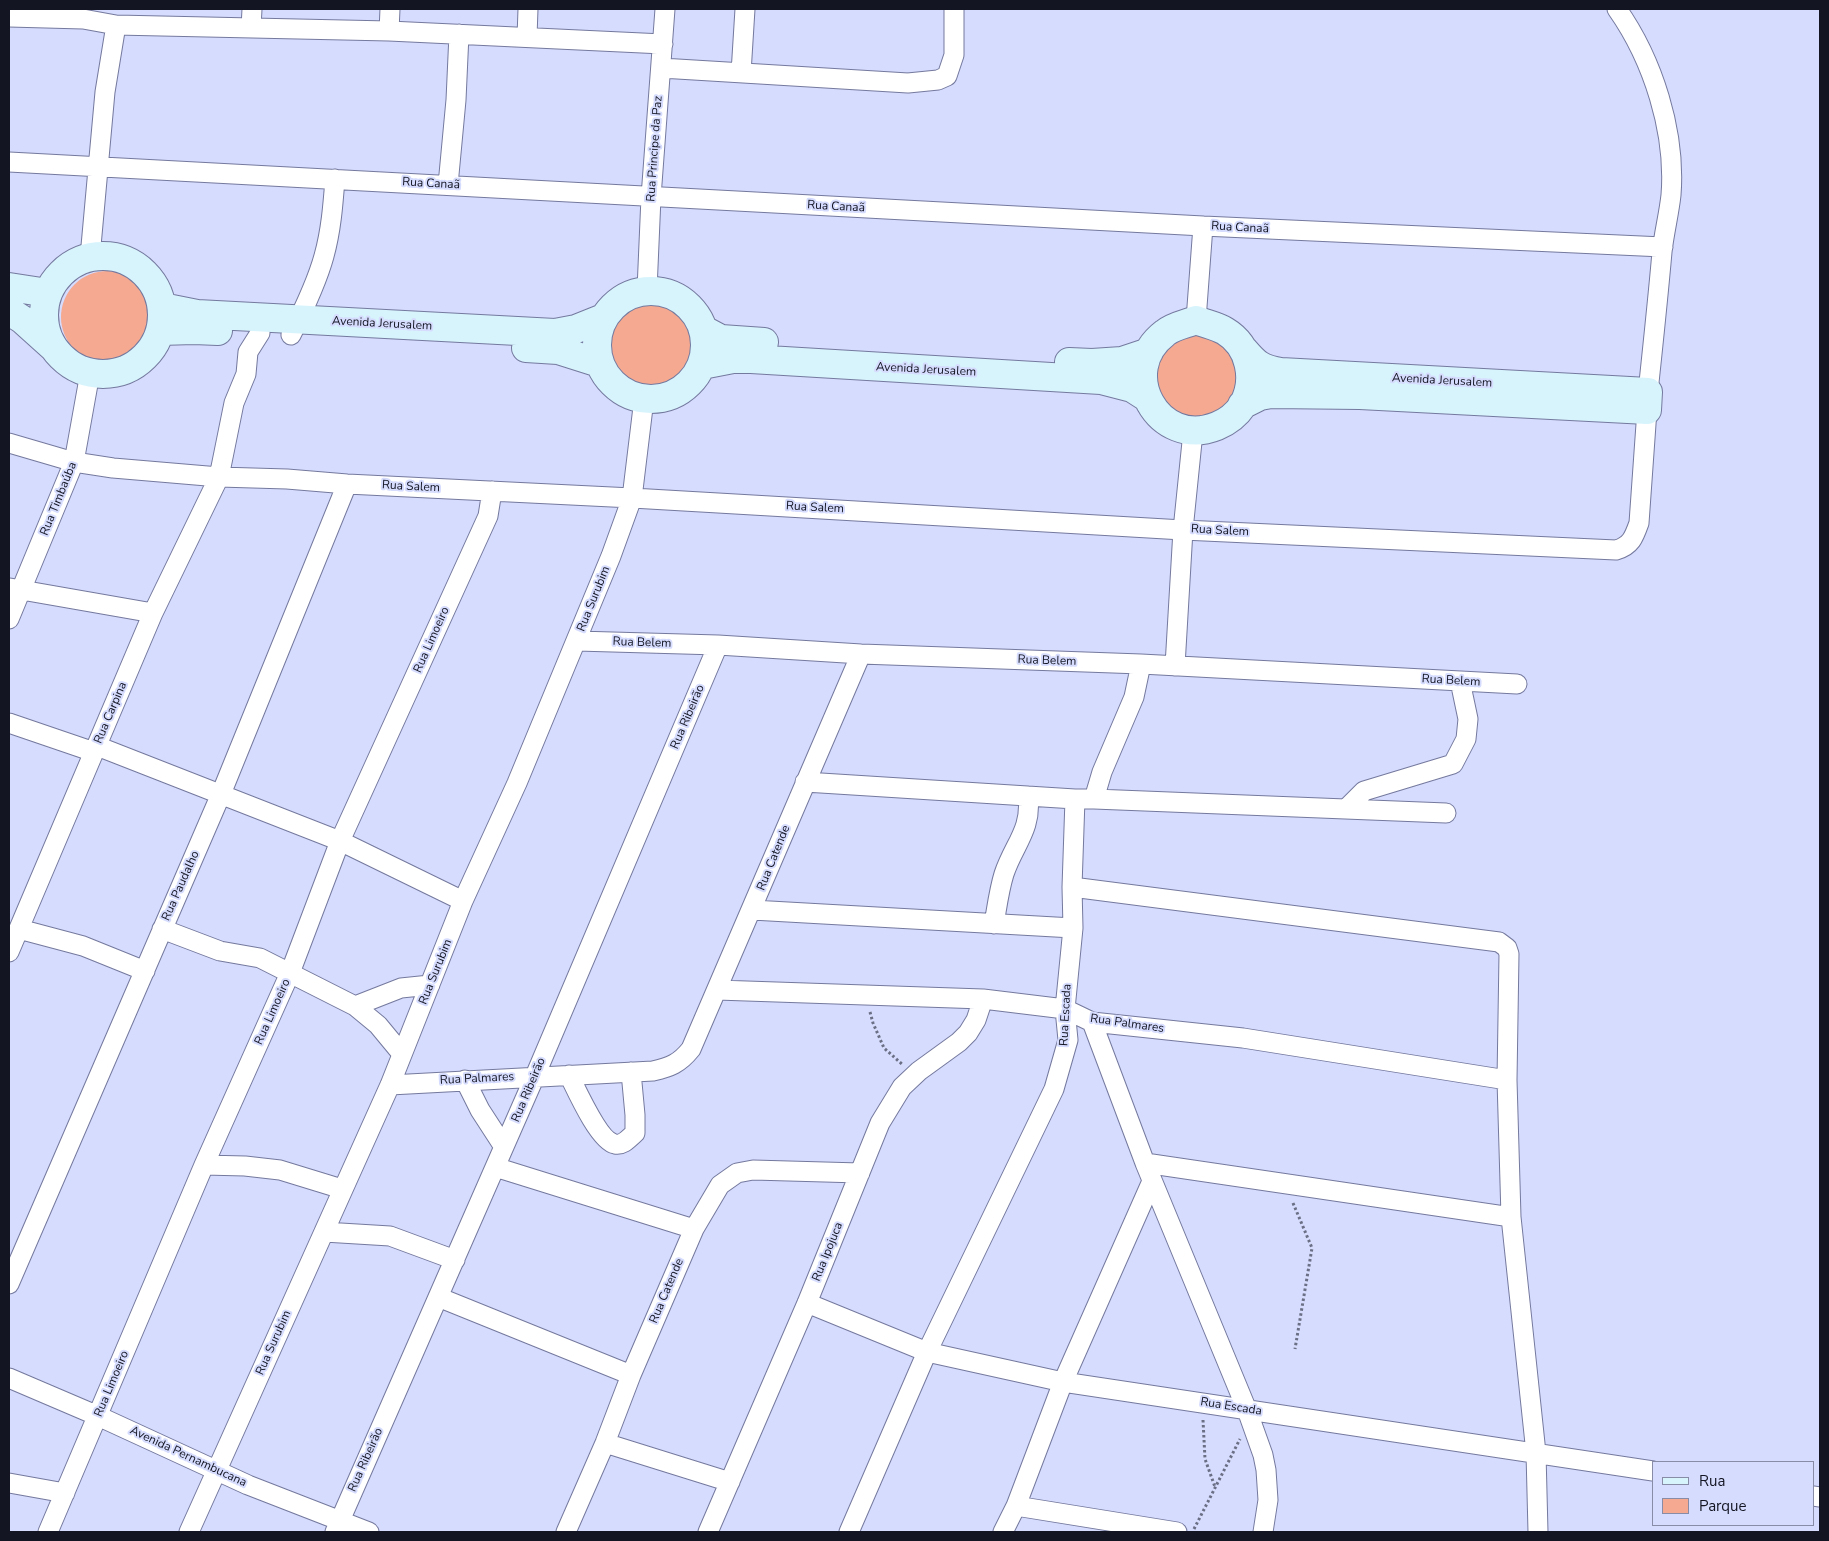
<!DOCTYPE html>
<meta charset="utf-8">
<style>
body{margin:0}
#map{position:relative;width:1829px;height:1541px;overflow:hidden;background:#d6dcfd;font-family:"Nunito Sans",sans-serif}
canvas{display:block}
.frame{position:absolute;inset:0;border:10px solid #131523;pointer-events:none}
.legend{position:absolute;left:1652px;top:1461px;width:162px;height:65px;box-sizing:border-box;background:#d6dcfd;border:1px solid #888ca6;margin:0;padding:6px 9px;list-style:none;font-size:15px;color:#131523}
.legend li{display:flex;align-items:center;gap:10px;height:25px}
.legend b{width:25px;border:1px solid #888ca6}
</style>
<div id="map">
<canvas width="1829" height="1541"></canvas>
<div class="frame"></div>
<ul class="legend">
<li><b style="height:6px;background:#d7f4fd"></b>Rua</li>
<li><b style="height:14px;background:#f5a990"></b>Parque</li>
</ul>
</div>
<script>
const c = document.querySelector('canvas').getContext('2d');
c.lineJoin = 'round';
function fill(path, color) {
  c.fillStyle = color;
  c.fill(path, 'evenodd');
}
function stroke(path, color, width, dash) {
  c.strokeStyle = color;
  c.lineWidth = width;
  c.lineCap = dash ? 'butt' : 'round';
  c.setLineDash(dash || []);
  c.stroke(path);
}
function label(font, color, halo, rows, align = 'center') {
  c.font = font + ' "Nunito Sans",sans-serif';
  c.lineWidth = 4;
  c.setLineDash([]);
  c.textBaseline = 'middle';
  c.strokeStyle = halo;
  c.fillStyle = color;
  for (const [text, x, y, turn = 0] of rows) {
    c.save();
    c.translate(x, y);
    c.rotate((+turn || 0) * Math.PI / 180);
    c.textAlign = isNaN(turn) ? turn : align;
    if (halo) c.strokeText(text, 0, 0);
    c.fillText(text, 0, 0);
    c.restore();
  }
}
const green = new Path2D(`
 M61 317a46 46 0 1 1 92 0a46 46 0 1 1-92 0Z
 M608 343a46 46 0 1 1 92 0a46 46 0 1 1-92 0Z
 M1199,328L1239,347L1237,404L1196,421L1169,408L1160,396L1156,382V367L1171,340Z`);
const path = new Path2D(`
 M870,1012L873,1023L884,1048L903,1065
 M1293,1203L1312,1248L1295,1349
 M1203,1420L1205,1459L1215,1487
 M1194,1529L1240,1439`);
const street = new Path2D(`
 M1617,9C1653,60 1676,132 1671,195C1669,214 1664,233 1662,252C1658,298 1653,345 1648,392
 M9,17L83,19L116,25L389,31L663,44
 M251,28L252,9
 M389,31L390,9
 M527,37L528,9
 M661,68L908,83L938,80L947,76L954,55V9
 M741,73L745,9
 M9,162L1203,226L1663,247
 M448,185L456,100L459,34
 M90,257L105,92L116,25
 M647,290L651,197L665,9
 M1196,320L1203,226
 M291,335C303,311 317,282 324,256C331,231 333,205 335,179
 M9,443L74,462L113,468L219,477L287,479L347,484L632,498L1183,530L1616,550C1631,546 1634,537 1639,523L1647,410
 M10,588L153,613
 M9,619L74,462L90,373
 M577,641L718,645L861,654L1141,664L1517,684
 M1175,666L1183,530L1193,432
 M9,723L94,752
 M97,746L340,841L463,901
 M805,782L1075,799H1094L1446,813
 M1094,799L1102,772L1134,697L1141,664
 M1346,809L1364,791L1453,764L1466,739L1468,719L1460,681
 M1072,887L1499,942L1507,948L1509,954L1507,1080L1511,1217L1536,1453L1538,1532
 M752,910L1073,928
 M994,924C997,907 999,890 1004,874C1014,844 1032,830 1028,796
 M19,929L83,946L145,971
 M162,929L220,951L260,958L355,1006L378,1025L402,1054
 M9,952L153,613L219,477L234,403L246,374L248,352L260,333
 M717,990L983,999L1065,1009L1092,1022L1243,1038L1507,1080
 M355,1006L401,988L430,985
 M1092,1022L1145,1163L1247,1410L1263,1455L1266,1470L1268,1500L1263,1532
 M569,1075C576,1089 599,1141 615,1144C623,1146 629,1138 635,1133V1115L631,1072
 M465,1080L480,1110L504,1147
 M390,1085L653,1071C670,1067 679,1064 691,1049L861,654
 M1145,1163L1511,1217
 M204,1165L245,1166L280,1170L342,1189
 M495,1167L694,1229
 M324,1232L390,1236L455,1260
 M9,1284L221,794L347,484
 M438,1297L631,1375
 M807,1303L927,1352L1063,1382L1653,1471
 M9,1378L98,1416L248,1485L369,1532
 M605,1443L730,1482
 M9,1483L65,1493
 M1813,1496L1820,1497
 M1016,1506L1177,1532
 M48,1532L204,1165L290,973L340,841L488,516L492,491
 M189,1532L390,1085L463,901L517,783L611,556L632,498L644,399
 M335,1532L535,1076L718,645
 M566,1532L605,1443L631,1375L694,1229L720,1185L737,1173L753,1170L860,1173
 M708,1532L807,1303L880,1123L902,1087L919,1071L959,1042L968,1033L976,1020L983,999
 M849,1532L927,1352L1054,1089L1068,1040L1065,1009L1073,928L1072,887L1075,799
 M1003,1532L1016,1506L1063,1382L1152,1181`);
const secondary = new Path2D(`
 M44 315a59 59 0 1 1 118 0a59 59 0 1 1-118 0Z
 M9,287L48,293
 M597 345a54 54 0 1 1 108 0a54 54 0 1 1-108 0Z
 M162,307L197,314L555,333L576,329L601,319
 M9,311L23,320L53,347
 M1196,320C1206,324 1217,326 1225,331C1250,346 1257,380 1243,405C1237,414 1227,422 1217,426C1158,450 1115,371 1165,333C1173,326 1186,324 1196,320Z
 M704,330L721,339L764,342
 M160,331L194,330L218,331
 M526,348L558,350L599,363
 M1069,362L1092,363L1122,361L1149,352
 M702,365L733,359H751L1101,380L1132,388L1146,397
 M1242,405L1260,396L1271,394L1360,395L1647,410L1648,392L1281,372C1261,369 1256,364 1244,350`);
const streetNames = [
 ["Rua Principe da Paz",655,149,-86],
 ["Rua Canaã",431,184,3],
 ["Rua Canaã",836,207,3],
 ["Rua Canaã",1240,228,3],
 ["Avenida Jerusalem",382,324,3],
 ["Avenida Jerusalem",926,370,3],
 ["Avenida Jerusalem",1442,381,3],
 ["Rua Salem",411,487,3],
 ["Rua Timbaúba",59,499,-68],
 ["Rua Salem",815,508,3],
 ["Rua Salem",1220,531,3],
 ["Rua Surubim",594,599,-68],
 ["Rua Limoeiro",432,640,-66],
 ["Rua Belem",642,643,2],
 ["Rua Belem",1047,661,2],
 ["Rua Belem",1451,681,3],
 ["Rua Carpina",111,713,-67],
 ["Rua Ribeirão",688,717,-67],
 ["Rua Catende",774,858,-68],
 ["Rua Paudalho",181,886,-66],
 ["Rua Surubim",436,972,-68],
 ["Rua Limoeiro",273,1012,-66],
 ["Rua Escada",1066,1015,-87],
 ["Rua Palmares",1127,1024,8],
 ["Rua Palmares",477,1079,-3],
 ["Rua Ribeirão",529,1090,-67],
 ["Rua Ipojuca",828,1252,-68],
 ["Rua Catende",667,1291,-67],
 ["Rua Surubim",274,1343,-66],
 ["Rua Limoeiro",112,1384,-67],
 ["Rua Escada",1231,1407,9],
 ["Avenida Pernambucana",188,1457,25],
 ["Rua Ribeirão",366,1460,-66]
];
fill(green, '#f5a990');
stroke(street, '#74799e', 21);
stroke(secondary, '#74799e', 30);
stroke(path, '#6b6f85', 3, [2.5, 2.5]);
stroke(street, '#fff', 19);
stroke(secondary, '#d7f4fd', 28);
label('12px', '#131523', '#d6dcfd', streetNames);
</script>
